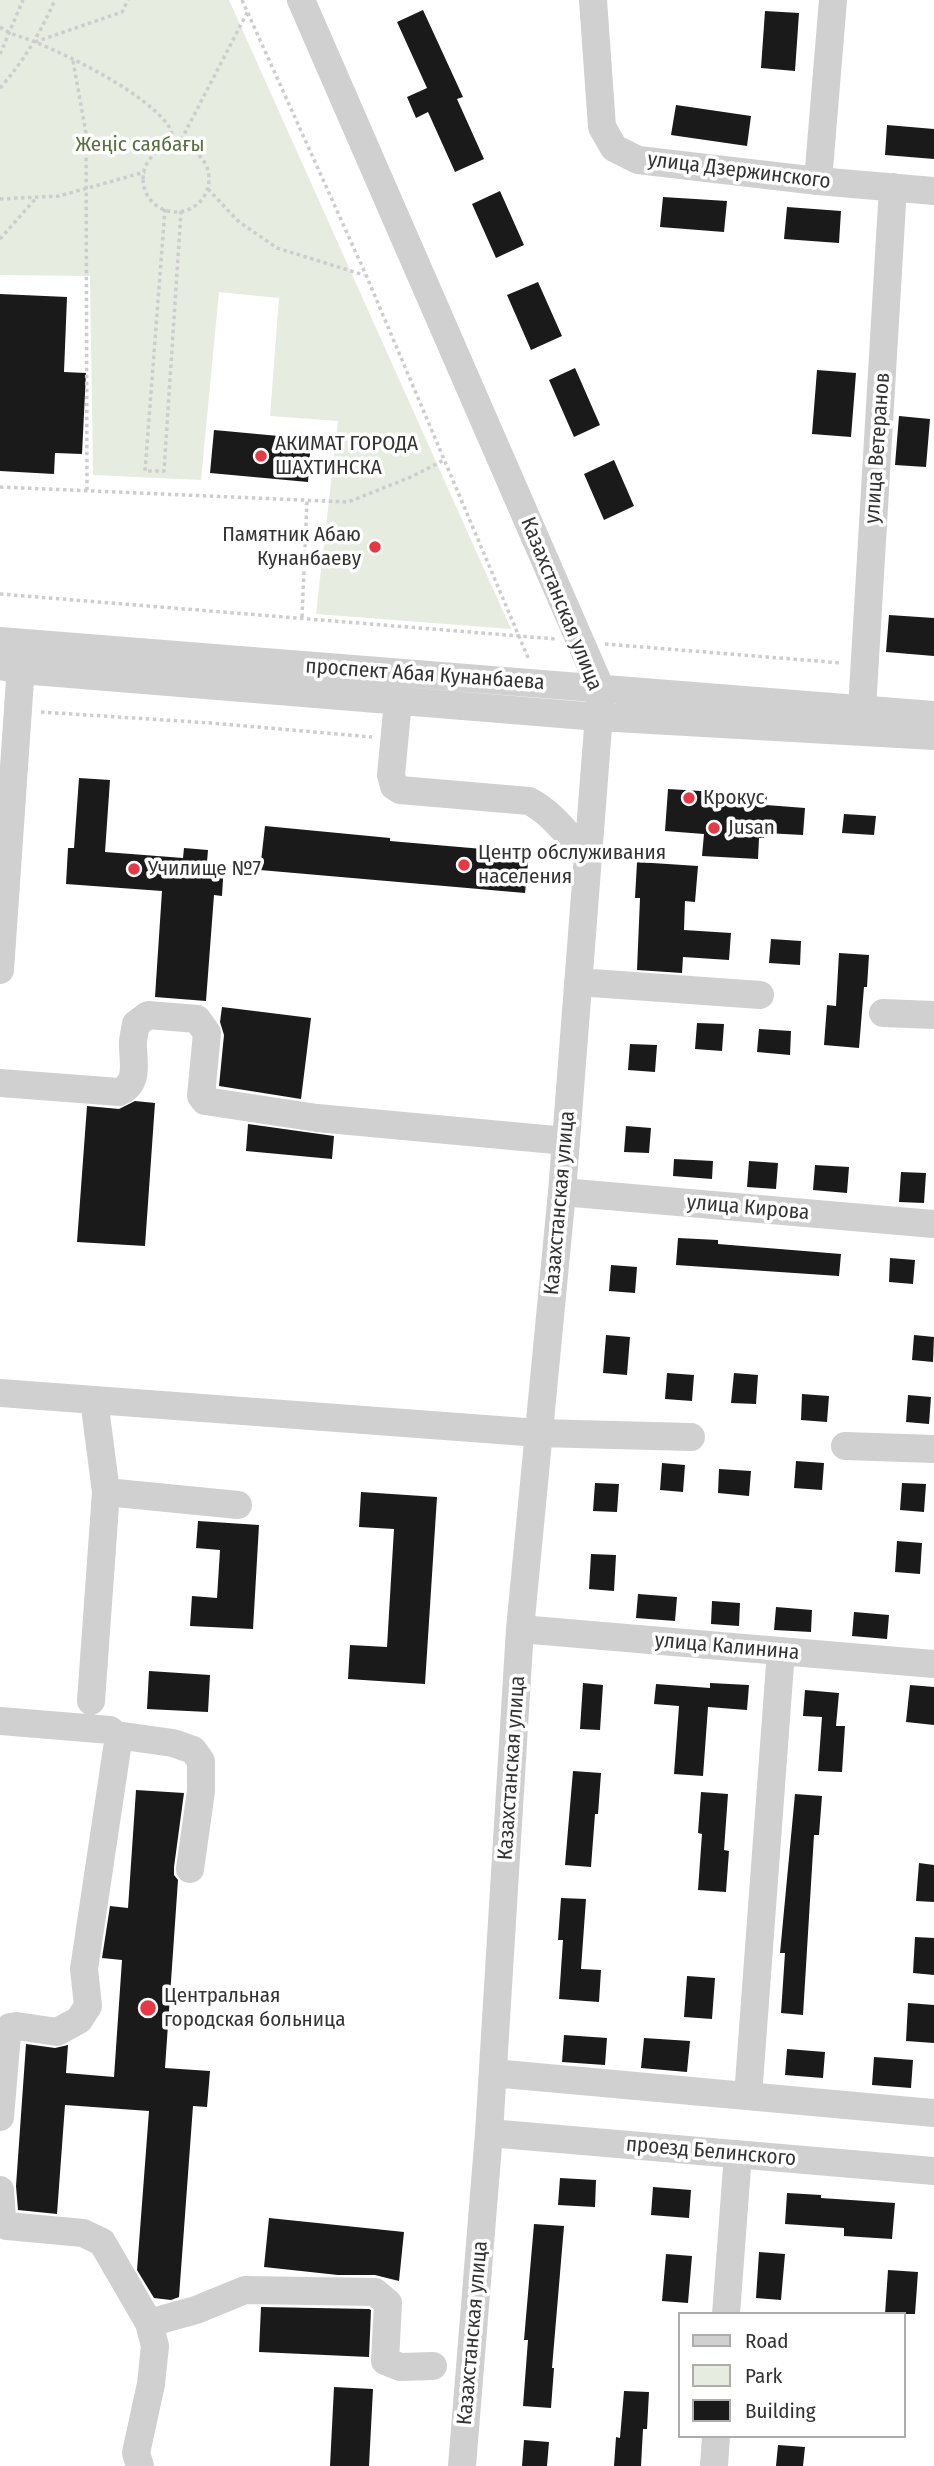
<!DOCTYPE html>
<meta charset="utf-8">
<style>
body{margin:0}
#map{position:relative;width:934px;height:2466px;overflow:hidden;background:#fff;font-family:"Fira Sans Condensed",sans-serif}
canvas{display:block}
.legend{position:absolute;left:678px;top:2312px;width:228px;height:126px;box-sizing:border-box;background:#fff;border:2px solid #adadad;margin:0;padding:9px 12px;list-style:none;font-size:21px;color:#333}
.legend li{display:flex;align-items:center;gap:14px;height:35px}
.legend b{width:35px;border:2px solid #adadad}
</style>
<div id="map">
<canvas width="934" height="2466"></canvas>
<ul class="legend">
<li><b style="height:9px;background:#d0d0d0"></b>Road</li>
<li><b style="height:19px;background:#e6ecdf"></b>Park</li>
<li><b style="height:19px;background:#1a1a1a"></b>Building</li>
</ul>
</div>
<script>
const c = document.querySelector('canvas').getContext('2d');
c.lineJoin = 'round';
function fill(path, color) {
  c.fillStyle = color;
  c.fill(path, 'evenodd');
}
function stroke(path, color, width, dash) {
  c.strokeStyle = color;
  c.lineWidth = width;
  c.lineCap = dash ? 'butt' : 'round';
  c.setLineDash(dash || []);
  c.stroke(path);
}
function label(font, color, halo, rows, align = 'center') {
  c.font = font + ' "Fira Sans Condensed",sans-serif';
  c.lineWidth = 7;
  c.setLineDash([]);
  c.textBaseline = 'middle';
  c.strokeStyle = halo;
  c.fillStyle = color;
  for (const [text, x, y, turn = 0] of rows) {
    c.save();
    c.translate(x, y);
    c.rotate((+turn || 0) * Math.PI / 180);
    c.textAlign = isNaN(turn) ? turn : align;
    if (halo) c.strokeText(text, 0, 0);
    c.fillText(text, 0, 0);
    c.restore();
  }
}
const green = new Path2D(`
 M0,0H229L511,629L316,614L338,421L270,416L279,298L219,292L201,480L93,475L90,276L0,275Z`);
const building = new Path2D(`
 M423,10L463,97L457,99L484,159L455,172L428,112L416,118L407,97L427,88L397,22Z
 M765,11L799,13L795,71L761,68Z
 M676,105L751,116L747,146L671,135Z
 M887,125L934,129V159L885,155Z
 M500,191L524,245L496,258L472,204Z
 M663,197L727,201L724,232L660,227Z
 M787,207L841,211L839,243L784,239Z
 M538,282L562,336L531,350L507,295Z
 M0,294L67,297L64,372L86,373L82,454L55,453L54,474L0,471Z
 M575,368L600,425L574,437L549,380Z
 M817,370L856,373L851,437L812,434Z
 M899,416L930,419L926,467L895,465Z
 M214,430L311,439L308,482L210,473Z
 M614,460L634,506L604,520L584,474Z
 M889,615L934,618V656L886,652Z
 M79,778L110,780L105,852L183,858L184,848L208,850L207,862L224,863L222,896L214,895L206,1001L155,997L162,891L66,884L68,848H74Z
 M668,789L767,795L766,805L805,808L803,835L765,833L764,838H759L758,859L702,856L704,834L665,831Z
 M844,814L876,816L874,835L842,833Z
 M265,826L390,838V841L529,853L525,893L260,870Z
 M637,862L698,866L695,902L685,901L684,930L731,933L729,960L683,957L682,973L637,970L640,898H635Z
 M771,939L801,941L800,965L769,963Z
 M839,953L869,955L867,987H864L859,1048L824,1045L827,1005L836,1006Z
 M222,1007L311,1018L301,1099L219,1086L224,1035L220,1022Z
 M697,1023L724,1024L722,1051L695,1049Z
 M759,1029L791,1031L790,1055L757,1052Z
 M630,1044L657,1045L655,1072L628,1070Z
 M135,1101L155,1103L145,1246L77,1242L87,1106L119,1109Z
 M248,1124L334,1136L332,1159L246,1151Z
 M626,1126L651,1128L649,1153L624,1152Z
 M674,1159L713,1161L712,1179L673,1176Z
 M749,1161L778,1163L776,1189L747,1187Z
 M815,1165L849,1167L847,1193L813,1190Z
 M901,1172L926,1173L924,1203L899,1202Z
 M678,1238L718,1240V1244L841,1254L839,1276L676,1265Z
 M890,1258L915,1260L913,1284L889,1282Z
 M611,1265L637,1267L635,1293L609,1291Z
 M606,1335L630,1337L627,1375L603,1373Z
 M914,1335L934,1337L933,1362L912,1360Z
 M667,1373L694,1375L692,1401L665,1399Z
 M734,1373L758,1375L756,1404L731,1403Z
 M802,1394L829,1396L827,1422L801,1420Z
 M908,1395L931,1397L929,1424L906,1422Z
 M796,1461L824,1463L822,1490L794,1488Z
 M662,1463L685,1465L683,1492L660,1490Z
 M719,1469L751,1471L749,1496L718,1493Z
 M595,1483L619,1484L617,1512L593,1511Z
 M902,1483L926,1484L924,1512L900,1510Z
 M361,1492L437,1497L425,1684L348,1679L350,1645L387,1647L394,1529L359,1527Z
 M198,1521L259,1525L253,1629L190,1626L192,1596L217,1598L220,1550L196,1548Z
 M897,1541L922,1543L920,1574L895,1572Z
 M591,1554L616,1555L614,1591L589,1589Z
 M638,1594L677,1597L675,1621L636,1618Z
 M712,1601L740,1603L739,1626L711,1624Z
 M776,1607L812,1610L811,1632L774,1630Z
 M854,1612L889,1615L887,1639L852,1636Z
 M149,1671L210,1675L208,1712L147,1709Z
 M583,1683L603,1685L600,1730L580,1729Z
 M710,1683L749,1685L747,1710L708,1707L703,1776L674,1774L679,1706L654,1704L656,1684L710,1688Z
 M910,1685L934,1687V1725L906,1722Z
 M805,1690L839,1693L836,1726H845L842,1772L818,1771L822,1717L803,1716Z
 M573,1771L601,1773L598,1814H595L591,1867L565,1865Z
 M136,1790L184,1793L174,1867V1875L178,1880L165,2068L210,2071L207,2107L193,2106L179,2297L171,2300L154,2298L137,2270L149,2111L65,2105L57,2214L18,2210L16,2186L26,2044L55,2048L68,2045L66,2073L114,2077L122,1960L102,1958L110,1906L128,1908Z
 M701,1792L728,1794L724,1850L729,1851L726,1892L698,1890L702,1834L698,1833Z
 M795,1794L822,1796L819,1835H814L803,2015L781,2013L785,1953H780Z
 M919,1863L934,1865V1902L916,1901Z
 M561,1898L586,1899L581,1969L601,1970L599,2002L559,1999L563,1940H558Z
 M915,1937L934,1938V1975L913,1973Z
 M687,1976L715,1978L712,2019L684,2017Z
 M908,2003L934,2005V2043L906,2041Z
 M564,2035L607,2038L605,2065L562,2062Z
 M644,2038L690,2041L687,2072L641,2068Z
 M787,2049L825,2052L823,2078L785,2075Z
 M874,2057L913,2060L911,2088L872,2085Z
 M560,2178L596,2180L595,2207L558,2205Z
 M653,2187L691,2190L689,2218L651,2215Z
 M787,2193L821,2195V2198L895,2203L892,2239L844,2236V2228L785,2224Z
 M269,2218L404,2232L399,2281L375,2275H338L264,2267Z
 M534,2224L564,2226L552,2368H554L551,2408L523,2406L528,2340H524Z
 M759,2252L785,2254L781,2300L756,2298Z
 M666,2254L692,2256L688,2303L662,2301Z
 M888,2270L918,2272L915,2314H885Z
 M261,2307L369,2309L371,2310L369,2357L259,2352Z
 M334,2387L373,2389L369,2466H330Z
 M624,2391L649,2392L647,2429H643L641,2466H614L616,2437L620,2438Z
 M524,2440L549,2442L547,2466H522Z
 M778,2445L805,2447L803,2466H776Z`);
const path = new Path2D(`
 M242,0L366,275L529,660
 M0,27C11,35 23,37 35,42C74,58 143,92 168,125C172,131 173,139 175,146
 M35,42L122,12L128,0
 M0,54L23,0
 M73,61L86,133L87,491
 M0,88C24,61 40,33 55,0
 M178,146L248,11
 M143 179a33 33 0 1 1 66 0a33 33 0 1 1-66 0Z
 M208,189L238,221L277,248L364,275
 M0,199L59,196L145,172
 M165,209L145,471H164L181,211
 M0,239L37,197
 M0,487L348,502L411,477L444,460
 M0,594L556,639
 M302,617L307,501
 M605,644L842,663
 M41,712L211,723L372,737`);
const minor = new Path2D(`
 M301,0L601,689L562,1192L520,1629L489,2133L462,2466
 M593,0L602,127L614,148L638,160L818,181L934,191
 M818,181L833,0
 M0,641L934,715
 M0,666L21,670L598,717L934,736
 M398,701L391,775L394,786L400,790L529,801C553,813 569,837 587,857
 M862,709L893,187
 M0,970L22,651
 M578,982L760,995
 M883,1013L934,1015
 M0,1083L119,1092C141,1083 132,1060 133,1041C134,1035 135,1029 136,1024L148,1015L197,1019L207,1033L201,1096L205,1101L317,1118L566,1141
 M562,1192L934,1224
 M0,1393L539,1433L691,1437
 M845,1446L934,1449
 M106,1492L238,1505
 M520,1629L934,1664
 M91,1701L106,1492L94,1400
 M0,1721L110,1730L116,1735L118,1742L84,1969L88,2006L79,2020L57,2032L17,2026L10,2027L7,2034L0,2117
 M116,1735L173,1743L193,1750L201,1761V1791L190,1869
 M493,2073L934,2113
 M748,2096L781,1651
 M489,2133L934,2171
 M0,2190L2,2219L7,2226L83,2233L102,2242L149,2323L155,2346L151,2384L136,2453L140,2466
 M726,2314L738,2154
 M149,2323L196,2310L245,2290L375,2292L388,2303L385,2361L400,2367L433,2366
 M714,2466L716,2436`);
const markers = [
 [261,456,7,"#e63946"],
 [375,547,7,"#e63946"],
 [689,798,7,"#e63946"],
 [714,828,7,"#e63946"],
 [464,865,7,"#e63946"],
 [134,869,7,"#e63946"],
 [148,2008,9,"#e63946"]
];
const parkNames = [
 ["Жеңіс саябағы",140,145]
];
const streetNames = [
 ["улица Дзержинского",739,171,7],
 ["улица Ветеранов",878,448,-86],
 ["Казахстанская улица",561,604,68],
 ["проспект Абая Кунанбаева",425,675,4],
 ["Казахстанская улица",560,1203,-85],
 ["улица Кирова",748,1208,5],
 ["улица Калинина",727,1647,5],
 ["Казахстанская улица",512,1768,-86],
 ["проезд Белинского",711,2152,5],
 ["Казахстанская улица",473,2333,-85]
];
const poiNames = [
 ["АКИМАТ ГОРОДА",275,444],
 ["ШАХТИНСКА",275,468],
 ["Памятник Абаю",361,535,"right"],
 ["Кунанбаеву",361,559,"right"],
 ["Крокус",703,798],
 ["Jusan",728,828],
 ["Центр обслуживания",478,853],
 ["населения",478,877],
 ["Училище №7",148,869],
 ["Центральная",164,1996],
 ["городская больница",164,2020]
];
fill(green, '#e6ecdf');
fill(building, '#1a1a1a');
stroke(path, '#cdcdcd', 3.5, [3.5, 3.5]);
stroke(minor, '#d0d0d0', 28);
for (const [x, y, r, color] of markers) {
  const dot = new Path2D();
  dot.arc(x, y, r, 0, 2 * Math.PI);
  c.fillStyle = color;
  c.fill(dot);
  stroke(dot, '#fff', 2.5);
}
label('21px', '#56703f', '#fff', parkNames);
label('21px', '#333', '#fff', streetNames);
label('21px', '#333', '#fff', poiNames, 'left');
</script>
